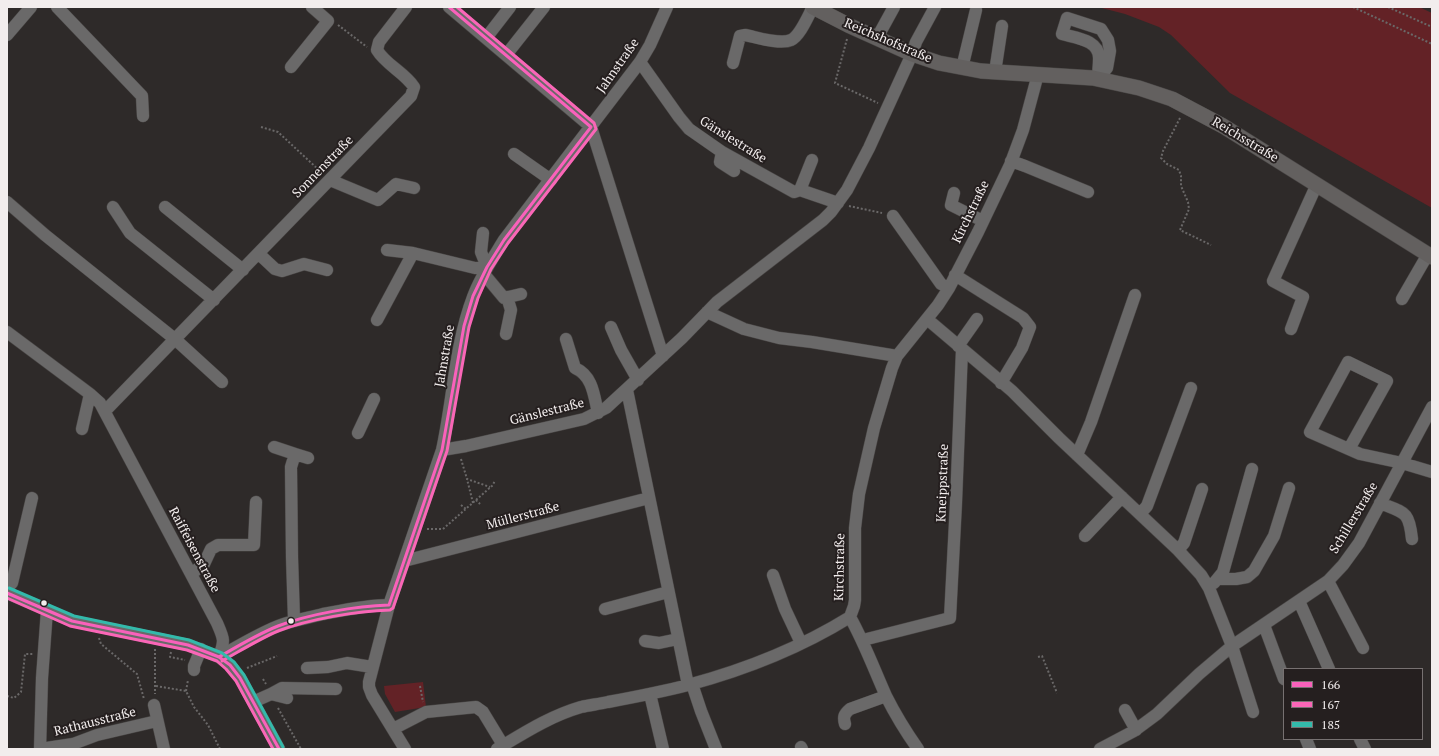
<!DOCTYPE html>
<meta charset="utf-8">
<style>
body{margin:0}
#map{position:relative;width:1439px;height:756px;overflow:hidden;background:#2e2a29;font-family:"PT Serif",serif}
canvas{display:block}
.frame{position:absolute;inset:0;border:8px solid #f2eded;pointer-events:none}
.legend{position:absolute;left:1283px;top:668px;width:140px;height:72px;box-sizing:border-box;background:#251f1f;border:1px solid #777171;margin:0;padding:5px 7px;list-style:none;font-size:12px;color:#f2eded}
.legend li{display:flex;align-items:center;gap:8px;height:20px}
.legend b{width:20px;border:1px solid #777171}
</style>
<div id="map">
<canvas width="1439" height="756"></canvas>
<div class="frame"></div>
<ul class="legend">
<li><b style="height:5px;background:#f961bb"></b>166</li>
<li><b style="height:5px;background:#fa66b7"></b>167</li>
<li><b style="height:5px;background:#33baab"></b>185</li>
</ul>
</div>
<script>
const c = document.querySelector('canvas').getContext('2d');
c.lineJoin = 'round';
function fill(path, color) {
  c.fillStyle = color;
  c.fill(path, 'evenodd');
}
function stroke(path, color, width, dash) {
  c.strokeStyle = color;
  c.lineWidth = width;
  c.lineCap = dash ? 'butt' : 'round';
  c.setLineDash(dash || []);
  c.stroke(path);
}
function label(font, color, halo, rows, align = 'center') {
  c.font = font + ' "PT Serif",serif';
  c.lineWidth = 4;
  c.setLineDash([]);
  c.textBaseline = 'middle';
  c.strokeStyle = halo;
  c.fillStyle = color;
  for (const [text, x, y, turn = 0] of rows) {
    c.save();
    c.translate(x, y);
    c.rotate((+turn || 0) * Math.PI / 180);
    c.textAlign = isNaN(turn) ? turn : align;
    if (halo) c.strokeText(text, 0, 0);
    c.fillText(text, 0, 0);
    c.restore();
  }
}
const green = new Path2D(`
 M1098,7H1419L1432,13V208L1230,93L1171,35L1159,27L1125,14Z
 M423,682L426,707L395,712L385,694L384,686Z`);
const path = new Path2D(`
 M1353,7L1432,44
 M1388,7L1432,27
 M338,25L367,47
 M847,39L835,83L878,103
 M1180,118L1163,151L1161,158L1167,164L1179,170L1181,176V186L1188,202L1189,209L1180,230L1211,245
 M261,127L278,132L321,172
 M849,206L882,213
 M461,459L467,479
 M476,500L480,504
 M473,503L467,479L490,487
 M461,505L466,509
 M427,529H443L493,485L495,480
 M99,638L101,644L137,674L144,699
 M155,649V694
 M171,652L170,657L185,660
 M1038,657L1042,656L1057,693
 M247,668L277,656
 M263,679L266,684
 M156,686L186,691L194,707L208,725L220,749
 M420,686L423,702
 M186,691L188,680
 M7,696L14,698L21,692L25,654H33
 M278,708L301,749`);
const minor = new Path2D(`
 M57,7L142,96L143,116
 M449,7L591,127
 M1067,18L1101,29L1108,40L1110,51L1107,68L1098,79C1098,72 1099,66 1099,59C1100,40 1076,38 1062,34Z
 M7,35L31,7
 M486,38L510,7
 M877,38L894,7
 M506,55L544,7
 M640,62L679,117L689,129L722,152L794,192L800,190L838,203
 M733,63L740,36L745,35C756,37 780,45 791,40C800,36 808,16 813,7
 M291,67L328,21L312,7
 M962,68L976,10
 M995,72L1002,26
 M591,127L663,356
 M722,152L720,162L734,171
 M514,154L551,180
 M1011,161L1025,166L1088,192
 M330,180L378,200L396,184L414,188
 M800,190L812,160
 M954,193L951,205L983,221
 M7,202L45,235L176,340L222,382
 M113,207L130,233L214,300
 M165,207L243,270
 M893,216L941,284L949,288
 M387,250L413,253
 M259,254L275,269L282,271L304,264L327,270
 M484,274L504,298L521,294
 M955,275L1023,318L1030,327L1022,348L1001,383
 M1402,299L1428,254
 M707,312L744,329L779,338L812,342L897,356
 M927,319L1012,391L1059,438L1178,550L1201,575L1209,588L1232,646L1253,712
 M377,320L413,253L475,268L487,267L481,252L483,233
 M611,327L621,350L638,380
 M1291,329L1303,297L1273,281L1317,184
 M7,332L90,394L100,403L217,623C224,639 225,640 219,657
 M506,334L511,310L507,297
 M566,339L575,368C593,376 594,396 598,413
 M958,346L977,319
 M627,390L688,685
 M105,411L411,96L414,87C404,72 386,65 377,50L379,42L406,7
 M82,429L90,394
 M358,433L374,399
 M274,447L295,454L291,467L292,557L294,620
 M1349,449L1387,381L1348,362L1310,432L1360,454L1402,463L1432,472
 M442,450L466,446L584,419L606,408L682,338L717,302L823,220L831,212L847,190L869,148L912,54L916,42L935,7
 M295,454L308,458
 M1077,455L1091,422L1135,295
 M1380,503C1405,513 1409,511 1412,539
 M1140,514L1147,506L1191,388
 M1085,536L1122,497
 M1178,550L1184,543L1202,489
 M404,561L649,498
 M191,574L204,564L211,549L218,545H254L256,502
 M773,575L785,609L801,643
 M1218,579H1236L1247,577L1254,571L1274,536L1289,488
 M1328,581L1363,648
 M1214,583L1223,572L1252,469
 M7,588L12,583L32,498
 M7,593L72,621L188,645L219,657L230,665L240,678L279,749
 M1299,601L1329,669
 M605,609L668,592
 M850,617C864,642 874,669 886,696C895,714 906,732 918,749
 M1264,625L1284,679
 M863,640L950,618L956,503L962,349
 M645,641L659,643L678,639
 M219,657C238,646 258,634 278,626C293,620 308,618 323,614C344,610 367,605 389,605
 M307,668L328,667L347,663L372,667
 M194,670V666L201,649
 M692,684L701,711L716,749
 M271,694L282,688L336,689
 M650,694L663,749
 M253,702L271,694L287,698
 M154,705L164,749
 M1125,710L1136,730
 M845,724C843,717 844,714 850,709L886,696
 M393,729L426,712L476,707L483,712L503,745
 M1306,739L1310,749
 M1360,739L1365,749
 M801,747L802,749
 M40,749L42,678L47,610
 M40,749L73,744L97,735L157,721
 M405,749L372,695L369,687V682L389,605L442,450C453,400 455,344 473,297C480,277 493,258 504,240L640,62L650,45L667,7
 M497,749C524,733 550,716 581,707C590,705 599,704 608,702C635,697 661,692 688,685C744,670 800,648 850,617L854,606L855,600V528L859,494L874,428L892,368L897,356L938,305L949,288L978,232L1010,165L1023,130L1038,74
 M1100,749L1134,731L1157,714L1199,674L1232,646L1328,581L1343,565L1359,543L1432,407`);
const major = new Path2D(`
 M813,7L850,26L912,54L939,63L981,71L1093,78L1139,88L1172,99L1223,126L1432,257`);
const bus1 = new Path2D(`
 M449,7L591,127
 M7,593L72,621L188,645L219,657L230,665L240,678L279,749
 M389,605L442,450L464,326L473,296L487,267L504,240L591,127
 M219,657C238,646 258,634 278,626C309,614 356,606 389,605`);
const bus2 = new Path2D(`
 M7,598L70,626L187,650L217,661L226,669L236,681L273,749
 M222,661C240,651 259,639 278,631C309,619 357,611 390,610L393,608L447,451L469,327L478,298L491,269L508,243L596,129L594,123L457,7`);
const bus3 = new Path2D(`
 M9,588L74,616L189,640L222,653L234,662L244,675L283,747`);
const markers = [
 [44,603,3.5,"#f2eded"],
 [291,621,3.5,"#f2eded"]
];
const streetNames = [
 ["Reichshofstraße",888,41,23],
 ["Jahnstraße",618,66,-55],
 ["Gänslestraße",733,140,32],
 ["Reichsstraße",1245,140,31],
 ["Sonnenstraße",323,167,-46],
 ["Kirchstraße",971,212,-64],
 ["Jahnstraße",445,356,-80],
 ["Gänslestraße",547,412,-14],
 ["Kneippstraße",943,483,-88],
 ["Müllerstraße",523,516,-15],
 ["Schillerstraße",1354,518,-59],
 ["Raiffeisenstraße",194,550,62],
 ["Kirchstraße",840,567,-89],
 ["Rathausstraße",95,722,-14]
];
fill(green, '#632226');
stroke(minor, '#494645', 13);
stroke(major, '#494645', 16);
stroke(path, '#6a6868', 2, [2, 2]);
stroke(minor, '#6a6969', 12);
stroke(major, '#63605f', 15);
stroke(bus1, '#f961bb', 3);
stroke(bus2, '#fa66b7', 3);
stroke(bus3, '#33baab', 3);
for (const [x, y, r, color] of markers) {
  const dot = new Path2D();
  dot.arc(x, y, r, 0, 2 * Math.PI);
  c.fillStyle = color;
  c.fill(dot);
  stroke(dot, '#251f1f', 1.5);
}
label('13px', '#f2eded', '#251f1f', streetNames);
</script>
